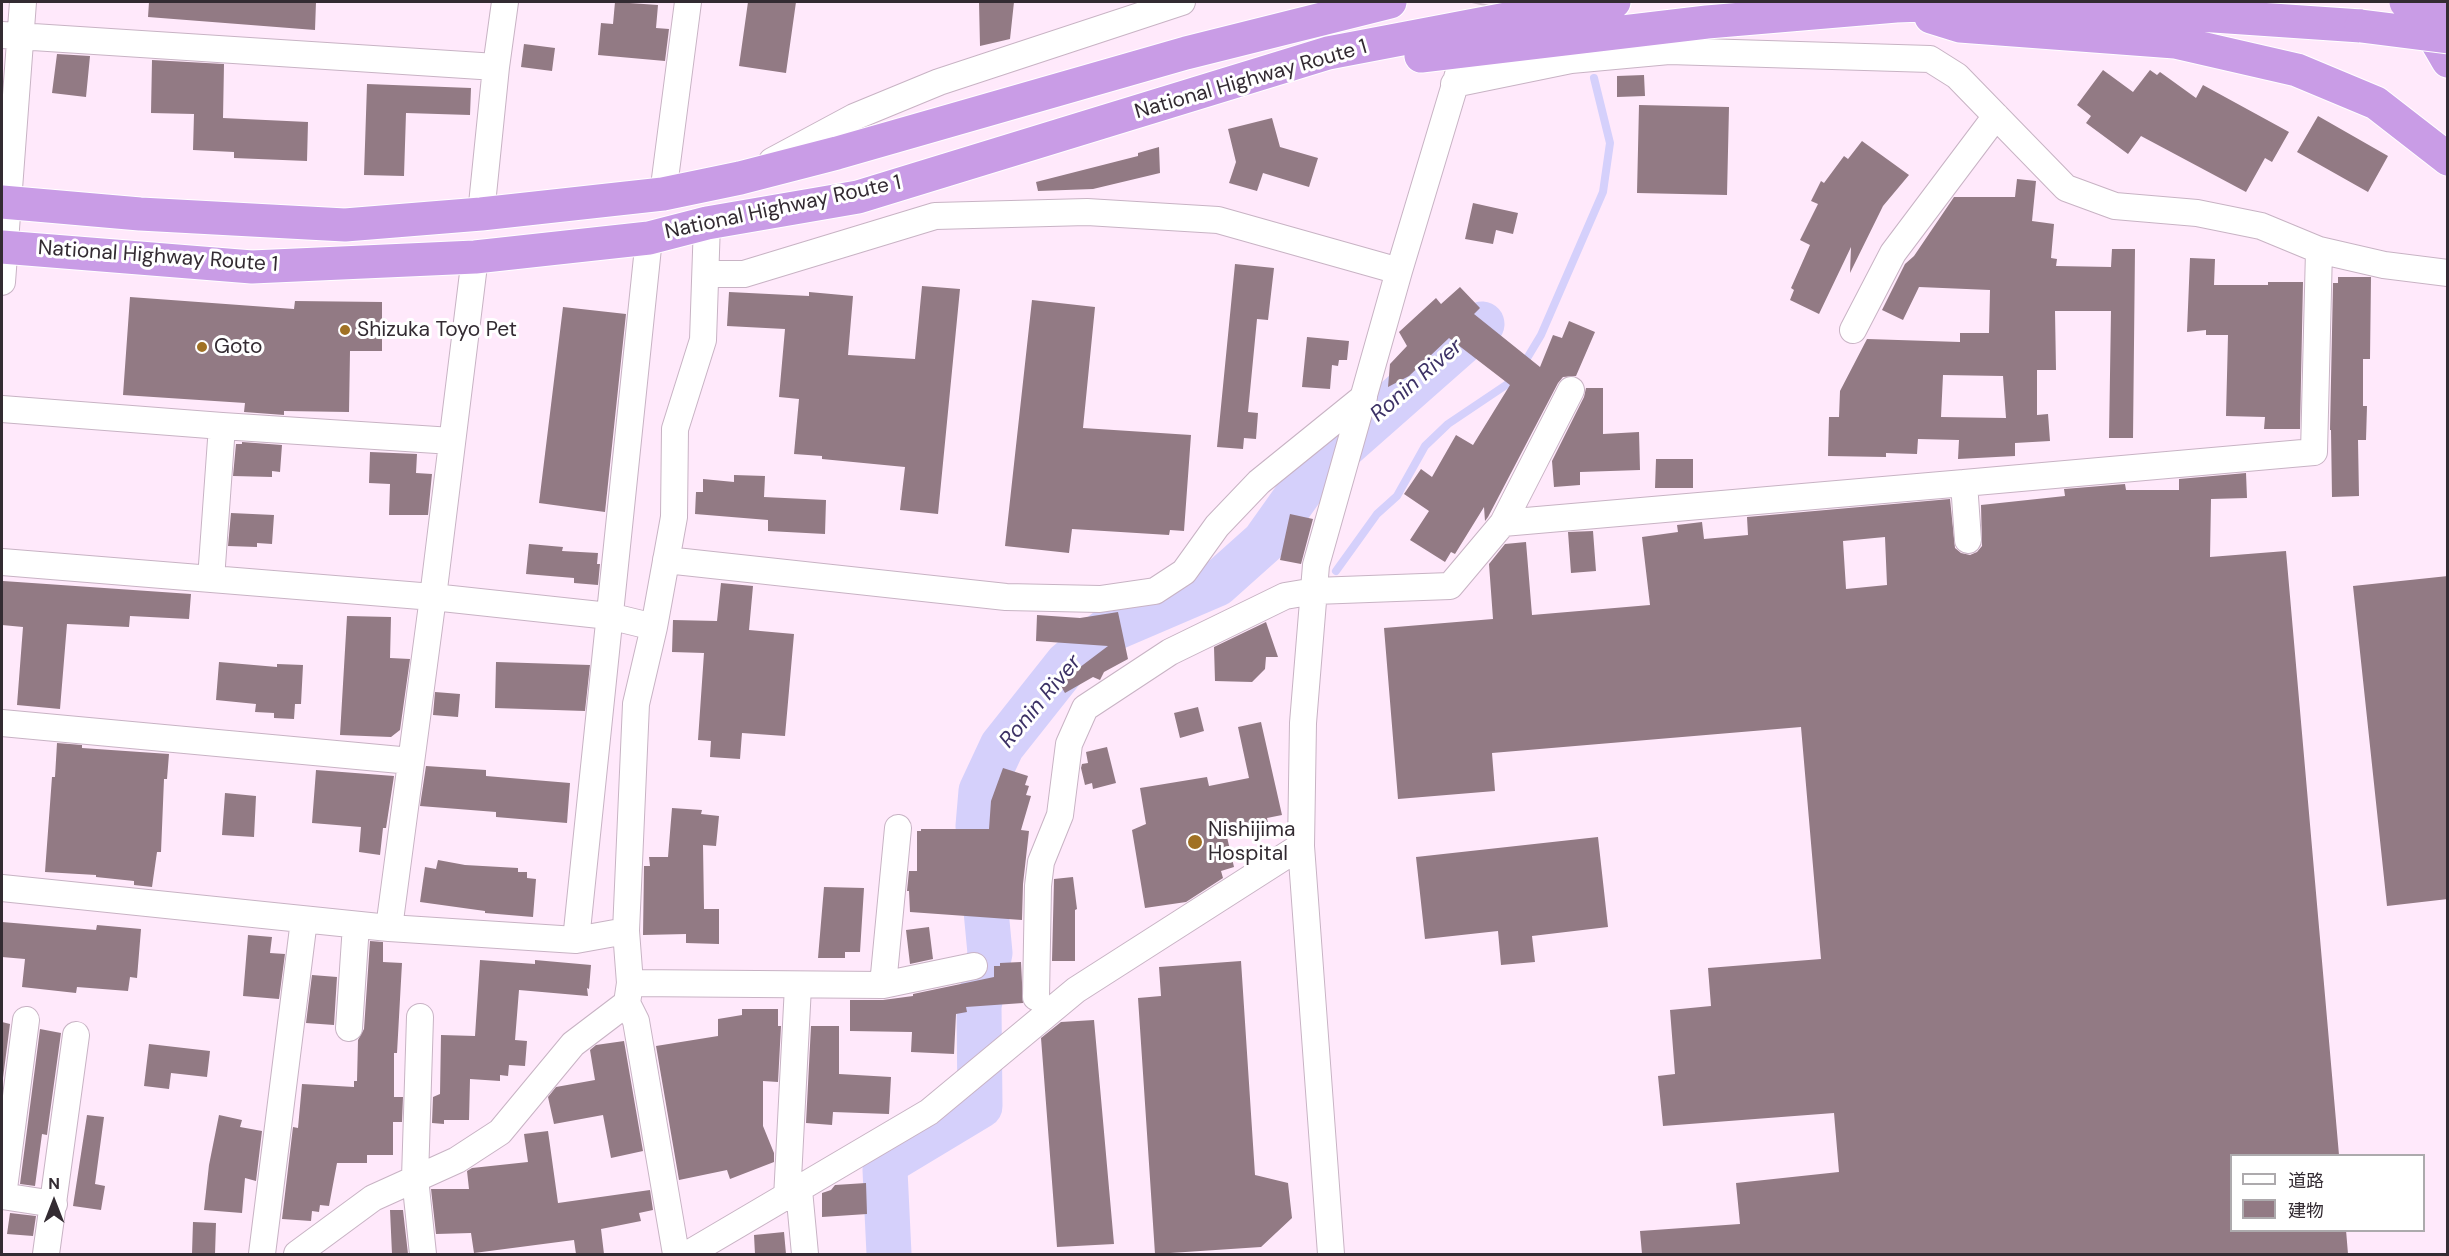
<!DOCTYPE html>
<meta charset="utf-8">
<style>
body{margin:0}
#map{position:relative;width:2449px;height:1256px;overflow:hidden;background:#ffe9fb;font-family:"DM Sans","Noto Sans JP",sans-serif}
canvas{display:block}
.frame{position:absolute;inset:0;border:3px solid #332b32;pointer-events:none}
.legend{position:absolute;left:2230px;top:1154px;width:195px;height:78px;box-sizing:border-box;background:#fff;border:2px solid #adaaad;margin:0;padding:8px 10px;list-style:none;font-size:18px;color:#332b32}
.legend li{display:flex;align-items:center;gap:12px;height:30px}
.legend b{width:30px;border:2px solid #adaaad}
.north{position:absolute;left:24px;top:1172px;width:60px;height:60px;-webkit-text-stroke:4px #fff;paint-order:stroke;rotate:0deg;font-size:16px;font-weight:700;line-height:24px;text-align:center;color:#332b32}
.north::after{content:'';display:block;margin:auto;width:21px;height:27px;background:#332b32;clip-path:polygon(50% 0,100% 100%,50% 72%,0 100%)}
</style>
<div id="map">
<canvas width="2449" height="1256"></canvas>
<div class="frame"></div>
<ul class="legend">
<li><b style="height:8px;background:#fff"></b>道路</li>
<li><b style="height:16px;background:#927a84"></b>建物</li>
</ul>
<div class="north">N</div>
</div>
<script>
const c = document.querySelector('canvas').getContext('2d');
c.lineJoin = 'round';
function stroke(path, color, width, dash) {
  c.strokeStyle = color;
  c.lineWidth = width;
  c.lineCap = dash ? 'butt' : 'round';
  c.setLineDash(dash || []);
  c.stroke(path);
}
function fill(path, color) {
  c.fillStyle = color;
  c.fill(path, 'evenodd');
}
function label(font, color, halo, rows, align = 'center') {
  c.font = font + ' "DM Sans",sans-serif';
  c.lineWidth = 6;
  c.setLineDash([]);
  c.textBaseline = 'middle';
  c.strokeStyle = halo;
  c.fillStyle = color;
  for (const [text, x, y, turn = 0] of rows) {
    c.save();
    c.translate(x, y);
    c.rotate((+turn || 0) * Math.PI / 180);
    c.textAlign = isNaN(turn) ? turn : align;
    if (halo) c.strokeText(text, 0, 0);
    c.fillText(text, 0, 0);
    c.restore();
  }
}
const stream = new Path2D(`
 M1523,365L1541,335L1603,192L1610,143L1594,78
 M1336,571L1377,514L1397,496L1425,446L1448,424L1512,381L1515,378`);
const river = new Path2D(`
 M889,1254L885,1170L892,1159L980,1106L979,1006L990,953L978,826L981,791L1002,746L1067,664L1105,632L1217,584L1264,542L1313,473L1482,324`);
const building = new Path2D(`
 M149,2H316L315,30L148,17Z
 M615,2L658,5L656,28L669,29L665,61L598,55L601,23L613,24Z
 M748,2H796L786,73L739,66Z
 M979,2H1014L1010,39L980,46Z
 M524,44L555,48L552,71L521,67Z
 M57,54L90,56L86,97L52,93Z
 M152,60L224,64L223,118L308,122L307,161L234,158V152L193,150L194,114L151,113Z
 M2103,70L2133,92L2150,70L2157,75L2160,72L2196,98L2203,85L2289,132L2272,162L2265,158L2246,192L2141,136L2128,154L2086,123L2091,116L2077,105Z
 M1644,75L1645,96L1617,97V76Z
 M367,84L471,88L470,115L406,113L404,176L364,175Z
 M1639,105L1729,107L1727,195L1637,193Z
 M2318,116L2388,156L2368,192L2297,152Z
 M1272,118L1280,147L1318,158L1309,187L1263,173L1257,191L1229,183L1236,162L1228,129Z
 M1862,141L1909,175L1883,206L1850,273L1851,247L1819,314L1790,300L1794,290L1791,288L1810,245L1800,240L1818,204L1811,201L1821,181L1824,183L1844,156L1848,159Z
 M1159,147L1160,173L1093,189L1038,191L1036,182L1138,156V153Z
 M2017,179L2036,181L2032,221L2054,224L2051,258L2057,259L2056,266L2111,267L2112,249H2135L2133,438H2109L2111,311H2055L2056,370H2037V415L2048,414L2050,441L2015,443V456L1958,459L1959,440L1918,439L1917,454L1886,453V457L1828,456L1829,417H1839L1840,391L1867,339L1960,342V333H1989L1990,290L1919,287L1903,320L1882,310L1905,264L1914,256L1954,197H2015ZM1943,375L2003,376L2006,418L1941,417Z
 M1473,203L1518,213L1513,234L1496,230L1493,244L1465,239Z
 M2190,258L2215,259L2214,285H2268V282H2303L2300,429H2264L2265,417L2226,416L2228,335H2206V330L2187,332Z
 M1235,264L1274,268L1268,320L1257,319L1248,412L1258,413L1256,439L1244,438L1243,449L1217,447Z
 M2338,277H2371L2370,359H2363V406H2367L2366,440H2358L2359,496L2332,497L2331,430H2330L2333,283H2338Z
 M922,286L960,289L938,514L900,510L905,467L822,459V456L794,454L799,399L779,397L785,329L727,326L729,292L809,296V292L853,296L848,355L915,359Z
 M1460,287L1480,308L1474,314L1540,367L1553,335L1562,338L1569,321L1595,332L1576,376L1563,377L1558,383L1488,517L1485,521L1484,507L1455,554L1451,552L1445,562L1410,540L1429,511L1404,494L1421,469L1432,477L1456,435L1473,445L1510,385L1449,338L1409,376L1388,387L1390,364L1407,346L1399,332L1436,298L1441,304Z
 M130,297L294,309L295,301L382,302V351H350L349,412L284,411V415L244,412L245,403L123,395Z
 M1032,300L1095,307L1083,428L1191,435L1184,531L1170,530L1169,535L1072,529L1069,553L1005,546Z
 M563,307L626,314L605,512L539,503Z
 M1307,337L1349,341L1347,360H1339L1338,366L1332,365L1330,389L1302,387Z
 M1586,388H1603V434L1639,432L1640,470L1580,472V485L1554,487L1552,461L1584,397Z
 M242,442L282,445L280,472L272,471V477L233,476L236,444H242Z
 M370,452L417,454L416,473L432,474L428,515H389L390,484L369,483Z
 M1656,459H1693V488H1655Z
 M2246,473L2247,498L2211,499L2210,557L2286,551L2339,1155H2232V1230H2346L2348,1254H1642L1640,1231L1740,1224L1736,1183L1839,1172L1834,1113L1663,1126L1658,1076L1675,1074L1670,1010L1711,1006L1708,968L1821,959L1801,727L1492,753L1495,791L1398,799L1384,628L1493,619L1489,564L1505,544L1526,542L1532,615L1650,605L1642,537L1678,532L1677,525L1702,522L1704,539L1748,535L1747,517L1950,499L1955,548L1961,553L1970,555L1977,552L1982,546L1981,505L2065,496L2064,489L2125,484L2126,490H2179V479ZM1885,537L1887,585L1846,589L1843,541Z
 M734,475L765,476L764,497L826,500L825,534L768,531V520L695,514L696,492H703V479L734,482Z
 M231,513L274,515L272,544L257,543V547L228,546Z
 M1290,514L1313,519L1301,564L1280,560Z
 M1593,531L1596,571L1571,573L1568,532Z
 M529,544L563,547L562,551L598,553L597,564H600L598,585L574,583V578L526,574Z
 M2448,576V899L2387,906L2353,586Z
 M3,581L191,594L189,619L130,616L129,627L67,624L60,709L17,705L23,627L2,625Z
 M721,583L753,586L749,630L794,634L785,736L742,733L740,759L710,757L711,741L698,740L704,653L672,652L673,620L717,621Z
 M1118,612L1128,659L1104,672L1100,680L1093,677L1065,693L1059,683L1108,646L1036,641L1037,615L1080,618Z
 M347,616L391,617L390,658L410,659L400,730L391,737L340,735Z
 M1266,622L1278,657H1266L1265,669L1252,682L1215,681L1214,647Z
 M219,662L277,667V664L303,665L301,704H295L294,719L274,718V713L255,712L256,704L216,700Z
 M496,662L590,665L585,711L495,708Z
 M435,692L460,694L458,717L433,715Z
 M1198,707L1204,731L1180,738L1174,713Z
 M1261,722L1282,815L1267,818L1269,829L1227,837L1234,867L1221,871L1223,878L1186,902L1145,908L1132,830L1146,824L1140,788L1207,777L1209,786L1249,778L1238,727Z
 M57,743L82,745V748L169,754L167,779H164L161,852H157L152,887L134,885V881L96,877V875L45,872L52,777H55Z
 M1107,747L1116,783L1093,789L1092,783L1085,785L1081,768L1082,764L1088,763L1086,752Z
 M426,766L486,770V776L570,783L567,823L496,817V812L420,806Z
 M1003,768L1028,776L1025,785L1029,786L1026,795L1031,796L1021,830L1029,831L1023,884L1022,920L910,912L909,891H907L909,871H917V831H921V829H989L991,801Z
 M316,770L394,776L386,828H383L380,855L359,852L361,827L312,823Z
 M225,793L256,796L254,837L222,835Z
 M672,808L702,810L701,814L719,816L716,846L703,845L704,909H719V944L686,943V934L643,935L644,866H650L649,857H668Z
 M1598,837L1608,927L1532,936L1535,962L1501,965L1498,931L1425,939L1416,857Z
 M438,860L465,865L518,868V872H527V878L536,879L533,917L485,913V911L420,902L425,867L436,869Z
 M1073,877L1077,909L1075,910V961H1052L1054,879Z
 M824,887L864,888L860,952H845V958H818Z
 M2,922L96,930L97,925L141,929L137,978L130,977L128,991L77,987L76,993L22,987L25,959L2,957Z
 M929,927L933,959L910,964L906,930Z
 M248,935L272,937L270,953L285,954L279,999L243,996Z
 M370,941L383,942V962L402,963L397,1053H394V1097H403L402,1122H393V1155H367V1163H337L329,1206L320,1205L319,1212L312,1211L311,1221L282,1219L293,1127L298,1128L302,1084L354,1087V1081H357L358,1040L364,1029Z
 M480,960L535,964V960L591,965L589,989L587,988L588,996L519,990L515,1040L527,1041L525,1066L509,1065L508,1076L500,1075V1081L470,1079L469,1120H444V1124L432,1123L433,1097L440,1094L441,1035L475,1036Z
 M1241,961L1255,1175L1288,1183L1292,1218L1261,1247L1155,1254L1138,998L1161,996L1159,967Z
 M1021,962L1023,1003L966,1007L967,1012L956,1014L954,1054L911,1052L912,1032L850,1031V1000H883L913,996V994L994,977V966H1000V963Z
 M312,975L337,977L334,1025L306,1023Z
 M742,1009H778V1026H781L778,1082L763,1081V1126L774,1153V1162L730,1179L727,1170L679,1180L656,1046L718,1036V1019L742,1015Z
 M1094,1020L1114,1244L1057,1247L1041,1038L1061,1022Z
 M2,1022L10,1024L3,1078H2Z
 M811,1026H839V1074L891,1077L889,1114L833,1112L832,1125L806,1123Z
 M40,1029L61,1033L48,1127L47,1135L42,1134L35,1186L20,1184Z
 M624,1041L643,1151L611,1158L603,1115L554,1124L548,1097L556,1087L595,1080L590,1050L596,1045Z
 M149,1044L210,1051L207,1077L171,1073L169,1089L144,1086Z
 M87,1115L104,1117L95,1184L105,1186L101,1210L73,1206Z
 M219,1115L242,1120L240,1127L262,1131L256,1181L245,1178L242,1213L204,1210L209,1165Z
 M548,1131L558,1203L650,1190L653,1210L639,1213L641,1221L601,1229L604,1254H576L574,1240L474,1253L471,1233L436,1234L431,1189H469L467,1171L472,1168L528,1162L524,1134Z
 M866,1183L867,1214L822,1217V1193L831,1190L835,1185Z
 M390,1210H403L408,1254H392Z
 M10,1213L36,1216L33,1236L7,1234Z
 M193,1222L216,1223L215,1254H192Z
 M784,1232L786,1254H755L754,1235Z`);
const minorTunnel = new Path2D(`
 M1467,42L1476,2`);
const minor = new Path2D(`
 M2,35L496,67
 M1454,84L1571,60L1669,51L1930,59L1957,76L2066,188L2115,206L2197,213L2261,226L2319,250L2384,265L2448,273
 M772,161L854,117L939,82L1182,2
 M663,194L688,2
 M481,214L496,67L505,2
 M707,274H744L935,216L1087,212L1218,220L1399,271
 M2,282L23,2
 M1853,330L1893,253L1996,116
 M2,409L222,426L452,441
 M1503,523L1571,390
 M1968,540L1964,483L2314,452L2319,250
 M666,560L1006,597L1100,599L1155,591L1184,572L1217,526L1259,482L1364,397
 M2,562L433,597L609,616L654,627
 M211,579L222,426
 M2,723L411,761
 M2,888L389,928L576,940L626,931
 M389,928L433,597L475,257
 M576,940L649,238
 M630,983L883,985L974,966
 M883,985L898,828
 M1036,997L1038,886L1041,862L1060,815L1069,744L1085,708L1170,652L1285,596L1315,591L1450,586L1503,523L1964,483
 M420,1017L415,1178L423,1254
 M349,1028L356,925
 M799,1190L805,1254
 M2,1196L54,1204
 M3,1196L26,1020
 M787,1198L798,986
 M46,1254L76,1035
 M262,1254L304,920
 M297,1254L373,1198L457,1160L500,1132L573,1044L627,1003
 M676,1254L636,1021L627,1003L630,983L626,931L636,704L654,627L674,517L675,429L703,340L707,223
 M688,1254L929,1112L1076,990L1301,846
 M1331,1254L1301,846L1303,723L1316,565L1399,271L1463,58`);
const highway = new Path2D(`
 M2420,13L2448,61
 M1931,17L1960,26L2175,42L2297,70L2376,103L2448,159
 M1421,56L1707,22L1896,6L2008,2L2361,26
 M2,202L140,214L345,225L481,214L663,194L740,178L837,153L1186,53L1390,2
 M2,247L252,267L475,257L649,238L707,223L858,197L1328,53L1585,4L1614,2`);
const highwayBridge = new Path2D(`
 M2406,2L2448,7
 M2361,26L2448,37`);
const markers = [
 [345,330,6,"#a07124"],
 [202,347,6,"#a07124"],
 [1195,842,8,"#a07124"]
];
const streetNames = [
 ["National Highway Route 1",1251,80,-16],
 ["National Highway Route 1",783,208,-12],
 ["National Highway Route 1",158,257,4]
];
const poiNames = [
 ["Shizuka Toyo Pet",357,330],
 ["Goto",214,347],
 ["Nishijima",1208,830],
 ["Hospital",1208,854]
];
const waterNames = [
 ["Ronin River",1417,381,-41],
 ["Ronin River",1041,702,-50]
];
stroke(stream, '#d5d0fb', 8);
stroke(river, '#d5d0fb', 45);
fill(building, '#927a84');
stroke(minorTunnel, '#d6c3d3', 26, [26, 13]);
stroke(minor, '#c8b3c4', 28);
stroke(highway, '#fff', 35);
stroke(minor, '#fff', 26);
stroke(highway, '#c99ce6', 33);
stroke(highwayBridge, '#fff', 35, []);
stroke(highwayBridge, '#c99ce6', 33);
for (const [x, y, r, color] of markers) {
  const dot = new Path2D();
  dot.arc(x, y, r, 0, 2 * Math.PI);
  c.fillStyle = color;
  c.fill(dot);
  stroke(dot, '#fff', 2);
}
label('21px', '#332b32', '#fff', streetNames);
label('21px', '#332b32', '#fff', poiNames, 'left');
label('italic 22px', '#3c3165', '#fff', waterNames);
</script>
